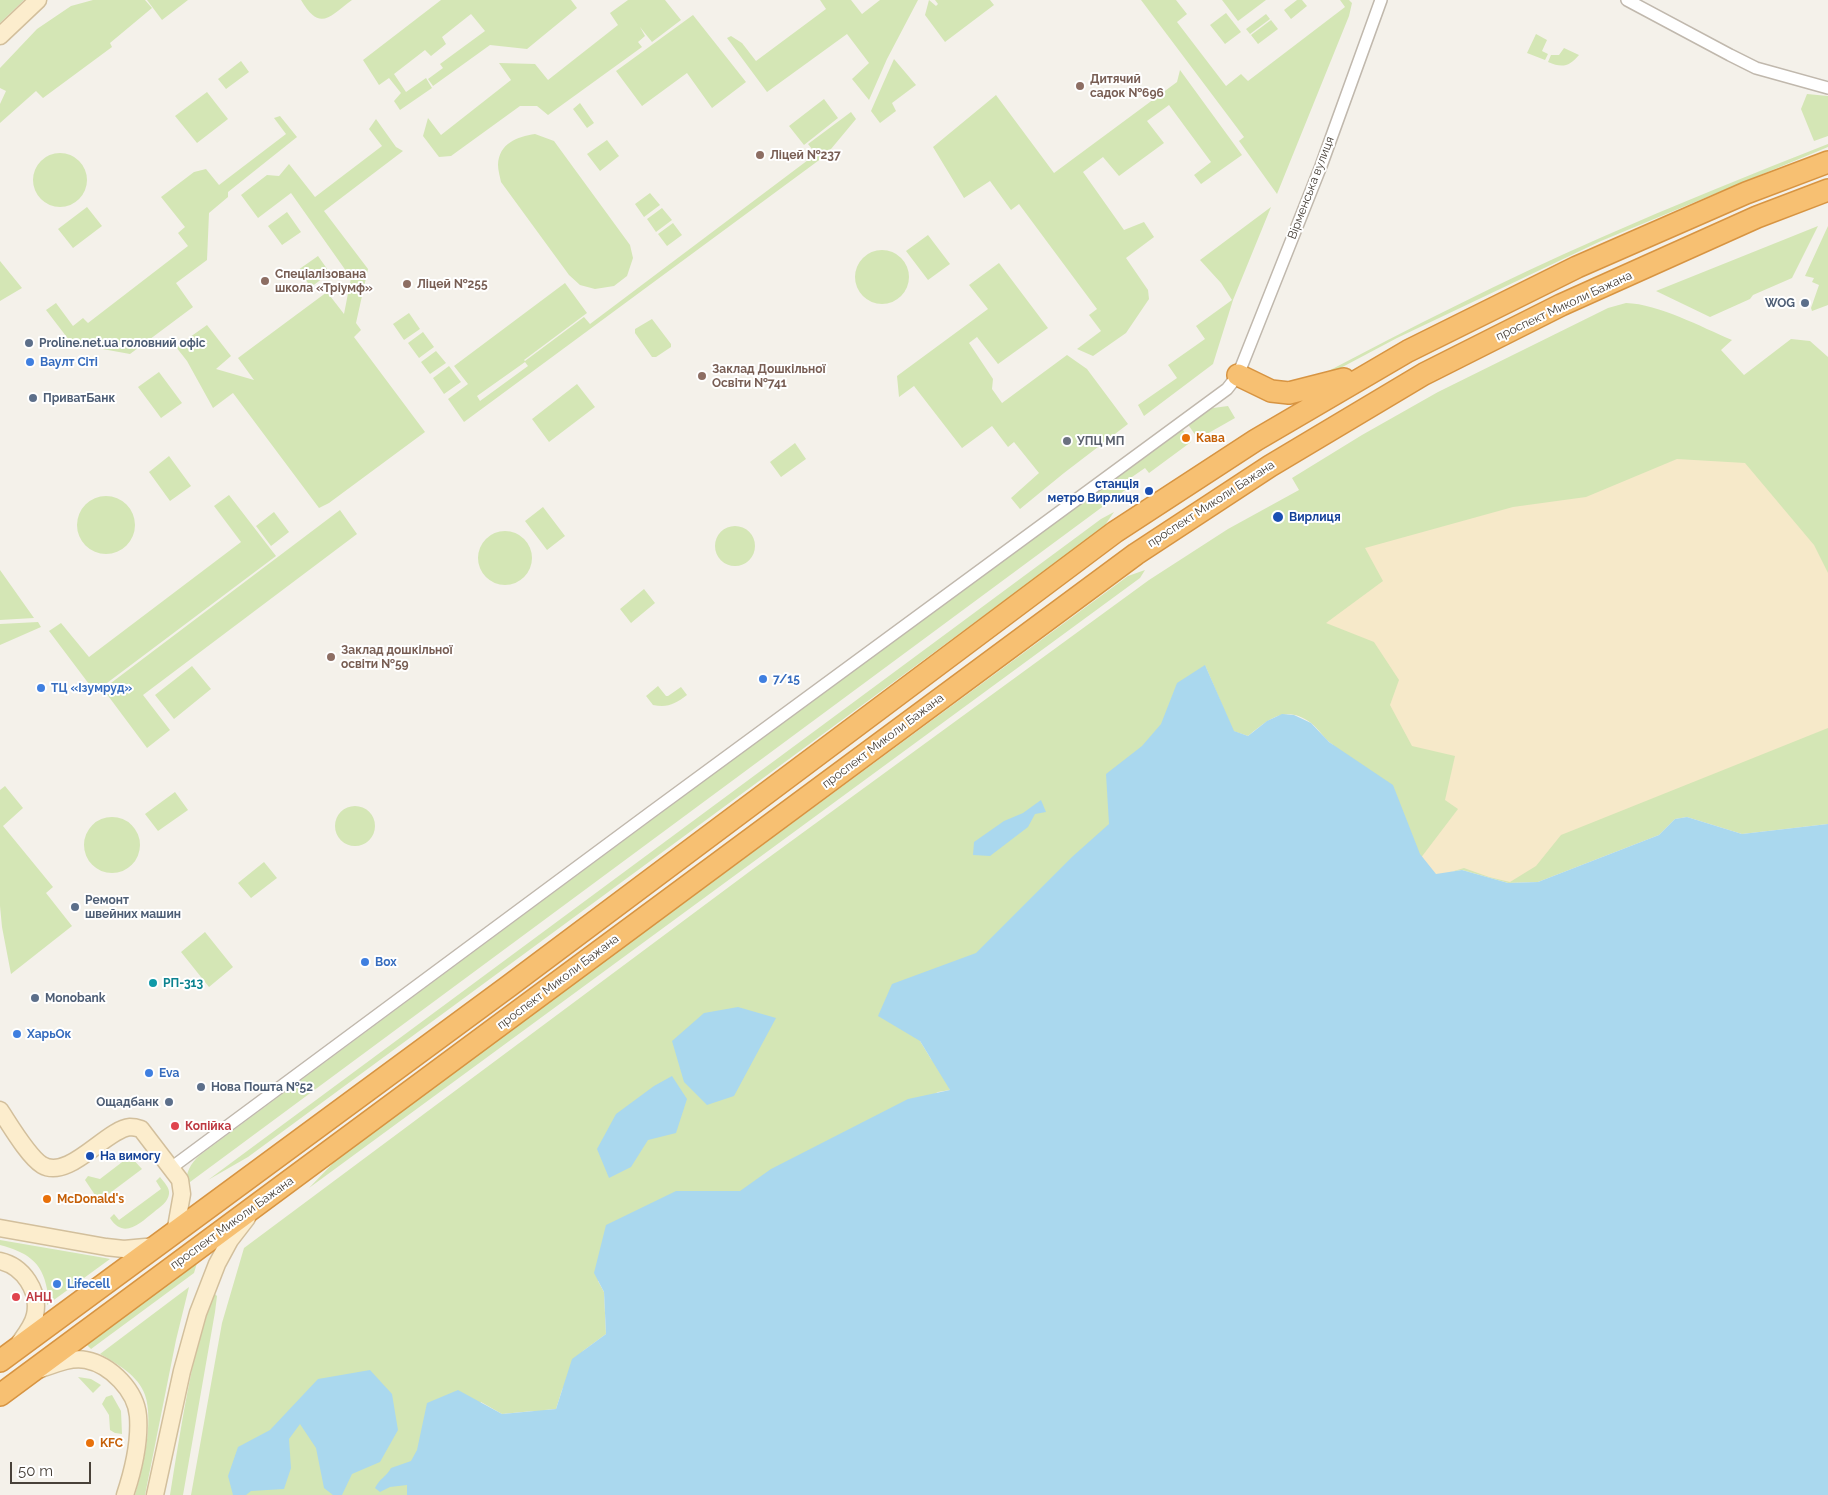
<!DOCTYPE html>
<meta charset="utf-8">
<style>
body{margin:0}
#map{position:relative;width:1828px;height:1495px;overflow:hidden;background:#f4f1ea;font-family:Raleway,sans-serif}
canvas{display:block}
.scale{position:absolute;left:10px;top:1462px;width:81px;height:22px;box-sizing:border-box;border:2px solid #484139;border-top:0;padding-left:6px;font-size:15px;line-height:18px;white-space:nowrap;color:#484139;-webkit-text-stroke:4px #fff;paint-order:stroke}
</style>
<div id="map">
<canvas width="1828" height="1495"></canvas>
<div class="scale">50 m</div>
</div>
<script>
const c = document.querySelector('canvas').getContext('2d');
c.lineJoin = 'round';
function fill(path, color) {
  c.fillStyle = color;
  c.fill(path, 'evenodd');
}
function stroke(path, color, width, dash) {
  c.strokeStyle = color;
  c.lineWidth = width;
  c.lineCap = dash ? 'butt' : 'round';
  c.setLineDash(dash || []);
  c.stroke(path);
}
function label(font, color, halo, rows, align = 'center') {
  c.font = font + ' Raleway,sans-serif';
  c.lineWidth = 4;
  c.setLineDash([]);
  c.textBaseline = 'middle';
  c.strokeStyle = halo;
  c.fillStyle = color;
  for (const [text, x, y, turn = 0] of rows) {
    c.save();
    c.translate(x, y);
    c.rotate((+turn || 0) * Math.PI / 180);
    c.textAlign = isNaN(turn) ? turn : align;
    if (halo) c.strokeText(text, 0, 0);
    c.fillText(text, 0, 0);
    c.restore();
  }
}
const green = new Path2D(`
 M0,0H24L0,23Z
 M93,0H145L152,8L110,43L112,47L43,98L36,91L0,123V104L6,91L0,88V68L37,29L71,6Z
 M147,0H188L162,20Z
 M301,0H352C329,17 320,32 301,0Z
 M441,0H571L577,8L527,49L490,45L433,86L428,79L443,68L440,64L485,31L471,14L442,37L446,44L431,56L425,50L394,74L406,92L426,78L432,88L400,110L394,101L401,93L389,78L379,85L363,60Z
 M628,0H665L681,20L652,42L640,27L645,36L638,42L642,47L548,115L537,106H520L451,156L439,157L423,136L428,118L441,135L511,80L499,63L535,64L548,80L618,25L610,13Z
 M820,0H851L862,14L880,0H918L887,59L869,100L852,79L869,63L847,34L767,92L727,38L731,36L742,43L756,61L826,9Z
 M929,0L936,6L938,4L935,0H990L994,5L945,42L925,15Z
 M1141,0H1176L1187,14L1177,22L1226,86L1241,74L1248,81L1345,7L1340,0H1349L1352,3L1349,16L1277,194L1239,141L1244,137Z
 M1222,0H1266L1238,21Z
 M1297,0H1302L1307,6L1291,19L1284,10Z
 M1226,13L1241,32L1225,44L1210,25Z
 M1266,14L1270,19L1250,34L1246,29Z
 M693,15L746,82L712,108L687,73L642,106L616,71Z
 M1271,20L1278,29L1258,44L1251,35Z
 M1536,34L1547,40L1542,51L1548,54L1545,60L1527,53Z
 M1564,48L1579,55C1569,67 1562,68 1548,62L1551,55H1559Z
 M894,59L916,85L892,103L896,111L880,123L871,111Z
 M241,61L249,72L226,89L218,79Z
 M1180,70L1242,155L1201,184L1194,175L1211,162L1169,105L1147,121L1164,143L1119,176L1103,157L1083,172L1124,230L1144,222L1154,237L1126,258L1148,290L1149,299L1126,333L1093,356L1077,349L1101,331L1089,315L1097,309L1019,204L1011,210L990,181L964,198L933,147L996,95L1054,173L1177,82Z
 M207,92L228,119L197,143L175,116Z
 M1807,94L1828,96V136L1814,141L1801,109Z
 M824,99L838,118L804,145L789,126Z
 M580,103L594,123L587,128L573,109Z
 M851,112L856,119L826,155L464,422L448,399L468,384L454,366L565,283L587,313L524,360L525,361L584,317L590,324L816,154L808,144ZM525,362L528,366L480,401L477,396Z
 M280,116L297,137L228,192V197L209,213L207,260L176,283L193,307L130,354L86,346L69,340L46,310L56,303L73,326L83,318L88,323L188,246L178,233L185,227L161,197L194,172L206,169L219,185L286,134L274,118Z
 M376,119L396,147L403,151L324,211L368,269L356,323L361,330L354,337L425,432L329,503L319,508L233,393L213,408L187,361L176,347L207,325L231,356L216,369L254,380L238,358L327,292L344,314L351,278L291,193L258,218L241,195L267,175L279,176L289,164L315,197L382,146L369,129Z
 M535,134L554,141L630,245L633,258L627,276L614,286L595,289L580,285L569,275L501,182C500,177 498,170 498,165C499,143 517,137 535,134Z
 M607,140L619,156L600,171L587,154Z
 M1828,144V147L1601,241L1397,338L1333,372L1317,377C1410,328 1504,280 1600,238C1675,205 1751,174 1828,144Z
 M33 180a27 27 0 1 1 54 0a27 27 0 1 1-54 0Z
 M650,193L660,205L644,217L635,204Z
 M87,207L102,226L73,248L58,229Z
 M1271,207L1233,300L1213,364L1144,416L1138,405L1177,378L1168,365L1205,339L1196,326L1232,300L1221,283L1200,260Z
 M662,208L672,220L656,232L647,219Z
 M287,212L301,232L282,245L268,226Z
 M673,223L682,235L667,246L658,234Z
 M1818,226L1792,278L1753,295L1750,299L1710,317L1656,291Z
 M1828,226V305L1812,311L1811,308L1819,285L1812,282L1814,278L1805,276Z
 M928,235L950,264L928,280L906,251Z
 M855 277a27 27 0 1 1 54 0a27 27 0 1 1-54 0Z
 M318,256L330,273L311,287L298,270Z
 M0,261L22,288L0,301Z
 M999,263L1048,328L998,364L977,337L969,343L993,379L992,389L1002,403L1067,355L1087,369L1128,424L1064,473L1020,509L1011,498L1039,473L1014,442L1008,447L992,426L962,448L914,386L899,397L897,376L988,309L969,285Z
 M1626,303C1659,304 1701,327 1732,340L1721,350L1744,375L1791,339L1810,341L1828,357V824L1742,834L1687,817L1675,819L1659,835L1538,882L1508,883L1462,870L1435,874L1157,782L920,1041L931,1059L947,1075L950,1090L938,1092L598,1281L604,1292L606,1334L583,1351L562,1390L556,1409L545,1410L543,1413L533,1411L502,1414L481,1402L413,1495H191L222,1323L244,1248L753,869L1149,580L1228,529L1299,490L1292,478L1362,435L1438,392L1608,308ZM1205,665L1233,731L1248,736C1268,720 1285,704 1311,723C1319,729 1324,739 1333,745L1230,739Z
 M409,313L420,329L404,340L393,324Z
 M652,319L671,344V347L656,357H652L635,333V329Z
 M423,332L434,347L419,358L408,343Z
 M436,351L446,363L430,374L421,362Z
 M449,366L461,382L444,394L433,378Z
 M159,372L182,403L161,418L138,387Z
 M577,384L595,407L549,442L532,419Z
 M1228,406L1235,418L1198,439L1187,423L1206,409Z
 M1181,427L1191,442L1149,473L1145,468L1132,477L1136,482L186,1185C186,1172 190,1164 200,1155Z
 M795,443L806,459L781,477L770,462Z
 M169,456L191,486L170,501L149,472Z
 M229,495L276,556L95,692L49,631L61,623L89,657L241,542L214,506Z
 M77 525a29 29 0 1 1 58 0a29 29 0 1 1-58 0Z
 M543,507L565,536L547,550L525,521Z
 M340,510L357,534L143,695L170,730L147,748L103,689Z
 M274,512L289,532L271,546L256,526Z
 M1114,512L1103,528L248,1157L208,1180L1101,519Z
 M715 546a20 20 0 1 1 40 0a20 20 0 1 1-40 0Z
 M478 558a27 27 0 1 1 54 0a27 27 0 1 1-54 0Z
 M0,570L34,618L0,620Z
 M1145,570L1140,578L309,1188L339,1157L1128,576Z
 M644,589L655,603L631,623L620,609Z
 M38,622L41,627L0,645V624Z
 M192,666L211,689L174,719L155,695Z
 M658,686L666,696H668L681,687L687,695C675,704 668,708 653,705L646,696Z
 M5,786L23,808L3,826L53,887L46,893L72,926L11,974L2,927L0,906V790Z
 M175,792L188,810L158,831L145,814Z
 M335 826a20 20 0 1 1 40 0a20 20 0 1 1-40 0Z
 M84 845a28 28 0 1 1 56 0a28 28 0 1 1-56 0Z
 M264,862L277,878L251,898L238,883Z
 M205,932L233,967L209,987L181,952Z
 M130,1156L142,1169L106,1196L95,1195L85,1180L88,1176L100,1179Z
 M160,1177C164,1182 170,1188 169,1194C168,1202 160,1207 154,1212C140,1223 124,1240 110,1218L114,1214L119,1220L161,1189L156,1181Z
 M0,1240L105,1258L110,1259L47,1305C47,1300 48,1294 47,1289C42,1261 26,1252 0,1245Z
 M197,1263L194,1273L91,1349L87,1345Z
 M189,1287L176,1340L145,1495H135C143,1469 154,1421 145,1395C139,1376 116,1363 100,1354Z
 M214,1293L217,1296L215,1312L183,1495H170C181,1427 191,1360 211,1294Z
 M78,1377L91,1379L101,1385L93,1393Z
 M112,1395L121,1411L122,1434L115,1433L110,1430L109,1415L102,1404L106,1397Z`);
const sand = new Path2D(`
 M1677,459L1745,463L1814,545L1828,573V728L1561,835L1536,866L1510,882L1489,877L1464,868L1434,877L1420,859L1458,809L1445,800L1455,756L1412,746L1390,705L1399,680L1374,642L1326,623L1383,581L1365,548L1513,507L1586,497Z`);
const water = new Path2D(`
 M1205,665L1234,731L1248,736L1267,721L1282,714L1294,715L1311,723L1329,742L1393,785L1420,854L1436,874L1462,870L1508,883L1538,882L1659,835L1675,819L1687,817L1742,834L1828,824V1495H407V1485L390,1487L380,1492L375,1488C379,1479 387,1476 391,1468L411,1461L417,1450L427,1403L458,1390L502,1414L556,1409L572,1359L606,1334L604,1292L594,1273L606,1225L676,1191H740L771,1169L908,1099L950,1090L920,1041L878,1016L892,984L976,953L1072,857L1109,824L1106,774L1142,746L1161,724L1177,683Z
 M1041,800L1046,812L1035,814L1028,827L990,856L973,855L974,842L1004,821L1023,813Z
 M738,1007L776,1018L734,1096L707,1105L684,1082L672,1041L704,1013Z
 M672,1076L687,1099L676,1133L648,1140L631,1167L609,1178L597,1149L616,1114L654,1086Z
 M370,1370L392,1394L398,1430L380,1462L352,1474L342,1495H333L324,1488L316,1448L300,1424L289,1439L291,1468L284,1489L251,1491L246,1495H233L228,1476L238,1447L270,1430L318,1379Z`);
const street = new Path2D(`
 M1627,0L1730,55L1756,68L1828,88
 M171,1168L650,813L1227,389L1238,375L1321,166L1381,0`);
const secondary = new Path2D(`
 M0,36L38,0
 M0,1110C10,1125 28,1156 42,1165C69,1181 106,1129 130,1127C133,1127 138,1128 141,1129L180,1180L182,1194L175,1233
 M0,1228L106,1247L124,1249L156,1246
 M0,1261C23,1266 40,1291 35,1315C33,1325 26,1334 20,1342
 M41,1369C55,1364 71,1357 86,1360C111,1365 136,1391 138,1416C140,1442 133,1471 125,1495
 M155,1495L182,1371L198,1313L217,1264L230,1240L247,1218`);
const highway = new Path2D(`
 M1238,375L1271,391L1289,393L1344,379
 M0,1361L509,986L1115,532L1256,440L1408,351L1577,267L1746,193L1828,162
 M0,1395L1136,554L1270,466L1424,374L1561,305L1757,217L1828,190`);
const markers = [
 [1080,86,5,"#8d6e63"],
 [760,155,5,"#8d6e63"],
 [265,281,5,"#8d6e63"],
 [407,284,5,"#8d6e63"],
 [1805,303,5,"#5c6f8a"],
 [29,343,5,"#5c6f8a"],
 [30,362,5,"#3f7fe0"],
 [702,376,5,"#8d6e63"],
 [33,398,5,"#5c6f8a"],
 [1186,438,5,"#e8710a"],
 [1067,441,5,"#6b7280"],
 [1149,491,5,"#1a4fb4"],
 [1278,517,6,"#1a4fb4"],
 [331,657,5,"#8d6e63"],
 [763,679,5,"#3f7fe0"],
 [41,688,5,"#3f7fe0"],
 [75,907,5,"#5c6f8a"],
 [365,962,5,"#3f7fe0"],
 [153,983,5,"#0f9aa8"],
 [35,998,5,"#5c6f8a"],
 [17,1034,5,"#3f7fe0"],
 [149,1073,5,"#3f7fe0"],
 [201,1087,5,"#5c6f8a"],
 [169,1102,5,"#5c6f8a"],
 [175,1126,5,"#e0444e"],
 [90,1156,5,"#1a4fb4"],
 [47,1199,5,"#e8710a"],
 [57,1284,5,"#3f7fe0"],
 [16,1297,5,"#e0444e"],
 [90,1443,5,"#e8710a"]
];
const educationNames = [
 ["Дитячий",1090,79],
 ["садок №696",1090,93],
 ["Ліцей №237",770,155],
 ["Спеціалізована",275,274],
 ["школа «Тріумф»",275,288],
 ["Ліцей №255",417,284],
 ["Заклад Дошкільної",712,369],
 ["Освіти №741",712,383],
 ["Заклад дошкільної",341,650],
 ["освіти №59",341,664]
];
const streetNames = [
 ["Вірменська вулиця",1311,188,-69],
 ["проспект Миколи Бажана",1564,306,-25],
 ["проспект Миколи Бажана",1211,504,-33],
 ["проспект Миколи Бажана",883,741,-37],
 ["проспект Миколи Бажана",558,982,-37],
 ["проспект Миколи Бажана",232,1223,-36]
];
const serviceNames = [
 ["WOG",1795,303,"right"],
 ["Proline.net.ua головний офіс",39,343],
 ["ПриватБанк",43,398],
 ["Ремонт",85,900],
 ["швейних машин",85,914],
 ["Monobank",45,998],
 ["Нова Пошта №52",211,1087],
 ["Ощадбанк",159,1102,"right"]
];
const shopNames = [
 ["Ваулт Сіті",40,362],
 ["7/15",773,679],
 ["ТЦ «Ізумруд»",51,688],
 ["Box",375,962],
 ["ХарьОк",27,1034],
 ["Eva",159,1073],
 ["Lifecell",67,1284]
];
const foodNames = [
 ["Кава",1196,438],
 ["McDonald's",57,1199],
 ["KFC",100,1443]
];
const worshipNames = [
 ["УПЦ МП",1077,441]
];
const transitNames = [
 ["станція",1139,484,"right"],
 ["метро Вирлиця",1139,498,"right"],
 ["Вирлиця",1289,517],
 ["На вимогу",100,1156]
];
const cultureNames = [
 ["РП-313",163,983]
];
const healthNames = [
 ["Копійка",185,1126],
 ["АНЦ",26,1297]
];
fill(green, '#d4e6b5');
fill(sand, '#f6e9c9');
fill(water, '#aad8ee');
stroke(street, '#c0b8ad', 14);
stroke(secondary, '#d2bf9c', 19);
stroke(highway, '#d79442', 24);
stroke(street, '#fff', 11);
stroke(secondary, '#fcedcd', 16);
stroke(highway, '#f7c072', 21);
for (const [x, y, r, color] of markers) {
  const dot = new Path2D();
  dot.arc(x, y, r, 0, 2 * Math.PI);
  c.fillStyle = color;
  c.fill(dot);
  stroke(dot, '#fff', 2);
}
label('bold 12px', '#785e54', '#fff', educationNames, 'left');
label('12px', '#484139', '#fff', streetNames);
label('bold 12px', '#4e5e75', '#fff', serviceNames, 'left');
label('bold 12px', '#366cbe', '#fff', shopNames, 'left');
label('bold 12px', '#c56008', '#fff', foodNames, 'left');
label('bold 12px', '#5b616d', '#fff', worshipNames, 'left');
label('bold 12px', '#164399', '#fff', transitNames, 'left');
label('bold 12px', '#0d838f', '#fff', cultureNames, 'left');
label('bold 12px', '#be3a42', '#fff', healthNames, 'left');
</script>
